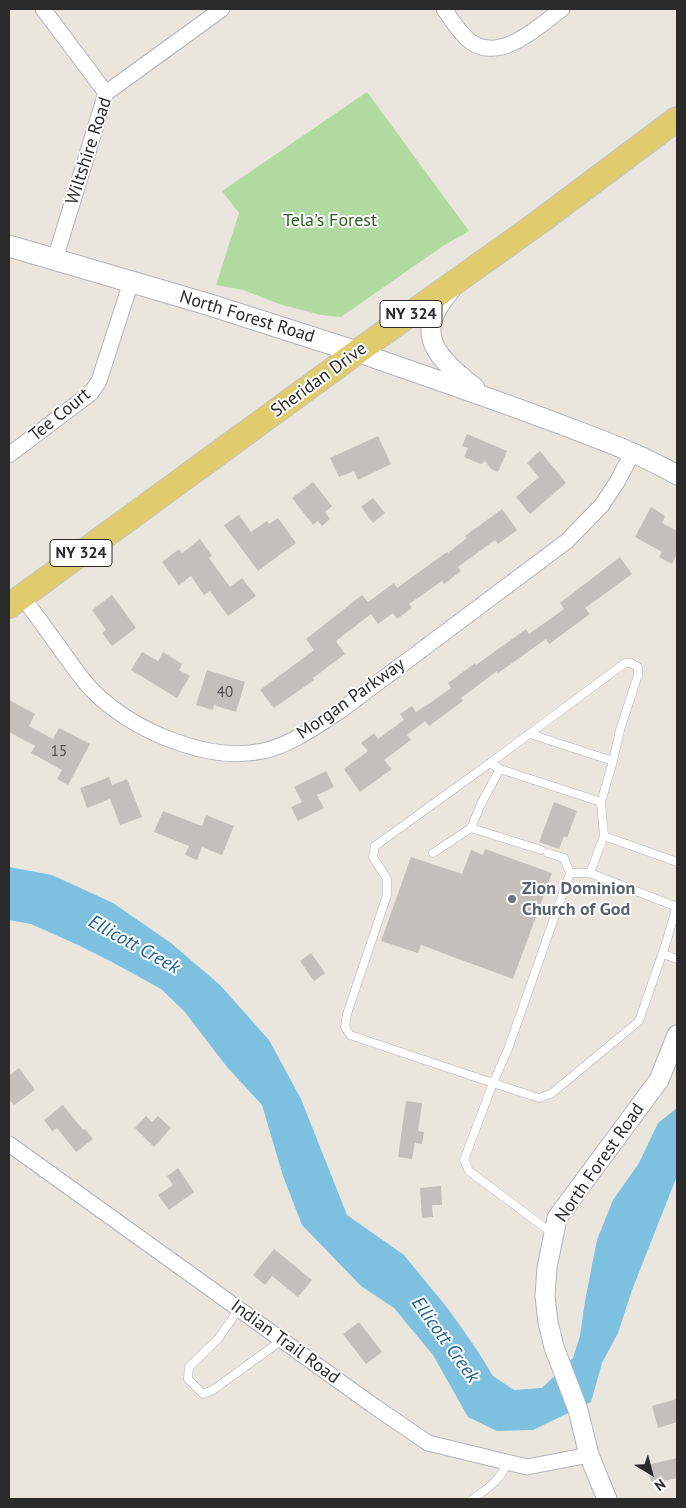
<!DOCTYPE html>
<style>
body{margin:0}
#map{position:relative;width:686px;height:1508px;overflow:hidden;background:#eae6de;font-family:"PT Sans",sans-serif}
canvas{display:block}
.frame{position:absolute;inset:0;border:10px solid #2a2a2a;pointer-events:none}
.north{position:absolute;left:626px;top:1448px;width:50px;height:50px;-webkit-text-stroke:4px #fff;paint-order:stroke;rotate:143deg;font-size:14px;font-weight:700;line-height:20px;text-align:center;color:#2a2a2a}
.north::after{content:'';display:block;margin:auto;width:18px;height:22px;background:#2a2a2a;clip-path:polygon(50% 0,100% 100%,50% 72%,0 100%)}
</style>
<div id="map">
<canvas width="686" height="1508"></canvas>
<div class="frame"></div>
<div class="north">N</div>
</div>
<script>
const c = document.querySelector('canvas').getContext('2d');
c.lineJoin = 'round';
function fill(path, color) {
  c.fillStyle = color;
  c.fill(path, 'evenodd');
}
function stroke(path, color, width, dash) {
  c.strokeStyle = color;
  c.lineWidth = width;
  c.lineCap = dash ? 'butt' : 'round';
  c.setLineDash(dash || []);
  c.stroke(path);
}
function label(font, color, halo, rows, align = 'center') {
  c.font = font + ' "PT Sans",sans-serif';
  c.lineWidth = 4;
  c.setLineDash([]);
  c.textBaseline = 'middle';
  c.strokeStyle = halo;
  c.fillStyle = color;
  for (const [text, x, y, turn = 0] of rows) {
    c.save();
    c.translate(x, y);
    c.rotate((+turn || 0) * Math.PI / 180);
    c.textAlign = isNaN(turn) ? turn : align;
    if (halo) c.strokeText(text, 0, 0);
    c.fillText(text, 0, 0);
    c.restore();
  }
}
const green = new Path2D(`
 M367,92L469,231L443,246L341,317L321,315L279,304L243,290L216,285L239,213L222,191Z`);
const water = new Path2D(`
 M9,867L52,875L113,903L171,943L220,985L269,1040L301,1099L347,1215L404,1255L449,1310L477,1350L493,1376L514,1390L542,1388L573,1358L580,1336L585,1301L597,1240L613,1200L639,1163L658,1123L677,1108V1176L632,1290L618,1333L602,1363L591,1402L533,1430L497,1431L468,1417L433,1355L394,1308L361,1286L302,1225L283,1176L262,1105L227,1067L184,1011L161,989L112,962L78,945L31,924L9,920Z`);
const building = new Path2D(`
 M467,434L507,451L498,472L491,469L485,461L481,464L464,457L468,448L462,446Z
 M378,436L391,464L358,480L354,471L339,477L330,458Z
 M540,451L566,483L530,514L516,497L539,477L527,463Z
 M313,482L332,506L325,512L330,519L322,526L318,521L313,525L292,498Z
 M373,498L385,513L373,523L361,507Z
 M651,507L665,516L662,523L677,531V554L672,564L659,557L662,552L635,537Z
 M502,509L517,530L498,544L495,540L458,567L461,571L444,584L442,581L409,604L412,608L397,619L393,613L378,624L371,614L336,641L345,654L313,678L314,680L274,708L260,690L314,650L306,639L362,595L368,602L394,583L397,588L447,552L448,553L467,538L465,536Z
 M239,515L251,532L267,521L269,524L278,518L296,543L258,571L224,525Z
 M200,539L212,556L209,558L230,587L242,578L256,596L228,616L210,591L204,595L191,576L179,585L162,562L179,549L182,553Z
 M620,557L632,574L585,608L590,614L549,644L546,639L498,673L497,671L461,698L463,701L429,726L425,721L407,735L411,740L384,760L392,769L360,792L344,769L368,751L361,743L374,733L378,739L404,720L400,714L412,706L416,712L430,703L451,688L448,683L475,663L476,665L526,629L529,634L564,609L560,603Z
 M112,595L136,628L112,646L102,633L106,630L92,610Z
 M142,652L158,661L163,652L182,664L179,670L190,676L177,698L131,670Z
 M207,670L245,682L236,712L214,705L213,710L196,705Z
 M9,700L35,714L29,726L53,739L59,728L90,744L68,785L57,779L62,770L31,753L35,746L9,732Z
 M326,771L334,787L317,795L324,808L298,821L291,807L302,802L294,787Z
 M109,777L112,785L127,779L142,817L120,825L110,799L87,808L80,788Z
 M554,802L577,811L567,838L564,836L559,849L539,842Z
 M163,811L202,826L206,815L234,826L222,855L202,847L197,860L185,855L189,846L154,832Z
 M485,849L552,873L513,979L421,945L418,953L381,941L411,857L462,874L471,850L483,855Z
 M311,953L325,973L314,981L300,961Z
 M19,1068L35,1090L14,1105L9,1099V1076Z
 M406,1101L422,1103L418,1131L424,1132L422,1144L415,1143L412,1159L398,1157Z
 M63,1105L83,1130L85,1129L93,1139L76,1152L57,1128L52,1131L44,1120Z
 M146,1116L152,1122L158,1116L171,1128L154,1147L135,1128Z
 M178,1168L194,1192L169,1210L158,1195L173,1185L167,1176Z
 M441,1186L442,1205H432L433,1217L422,1218L420,1188Z
 M274,1249L312,1280L298,1297L272,1276L265,1285L253,1275Z
 M359,1322L382,1352L366,1364L343,1334Z
 M677,1399V1422L658,1428L652,1406Z
 M677,1458V1478L652,1484L647,1465Z`);
const service = new Path2D(`
 M530,734L613,761
 M490,763L625,663H631L638,667V675L620,730L613,761L601,802
 M500,769L481,804L471,828L541,850
 M604,836L590,873H570L508,1049L493,1083L539,1098L551,1094L639,1021L667,940L677,905
 M433,853L471,828
 M548,853L564,858L570,873
 M590,873L677,907
 M663,954L677,959
 M552,1233L469,1171L464,1160L493,1083L350,1035L345,1027L347,1014L387,895V879L373,857L375,846L490,763L500,769L601,802L604,836L677,862
 M239,1309L218,1339L189,1367L188,1379L203,1394L213,1390L282,1340
 M473,1499C487,1489 502,1479 507,1462`);
const minor = new Path2D(`
 M43,9L106,93
 M444,9C452,20 459,33 471,42C501,63 539,26 562,9
 M55,259L106,93L222,9
 M9,455L91,393L99,381L131,282
 M22,596C37,617 52,637 67,658C75,669 83,681 93,691C131,730 208,763 263,751C291,745 316,726 340,711L567,541L602,505L617,482L633,452
 M9,1144L371,1404L428,1443L527,1467L589,1455`);
const tertiary = new Path2D(`
 M450,291C411,335 438,358 475,388
 M357,352C425,376 494,399 562,425C601,440 641,454 677,475
 M607,1499L589,1455L578,1410L554,1347L548,1322L545,1296L547,1268L557,1218L659,1080L677,1035`);
const secondary = new Path2D(`
 M9,246L207,304L357,352`);
const primary = new Path2D(`
 M9,606L357,352L538,223L677,119`);
const markers = [
 [512,899,5,"#6b7280"]
];
const numberNames = [
 ["40",225,693],
 ["15",59,752]
];
const shields = [
 [411,314,62],
 [81,553,62]
];
const shieldNames = [
 ["NY 324",411,314],
 ["NY 324",81,553]
];
const streetNames = [
 ["Wiltshire Road",89,151,-72],
 ["North Forest Road",247,317,17],
 ["Sheridan Drive",319,380,-36],
 ["Tee Court",60,415,-39],
 ["Morgan Parkway",351,699,-35],
 ["North Forest Road",600,1163,-55],
 ["Indian Trail Road",285,1342,36]
];
const parkNames = [
 ["Tela's Forest",330,221]
];
const worshipNames = [
 ["Zion Dominion",522,889],
 ["Church of God",522,910]
];
const waterNames = [
 ["Ellicott Creek",134,945,29],
 ["Ellicott Creek",445,1340,54]
];
fill(green, '#b1daa1');
fill(water, '#7dc0e0');
fill(building, '#c3bfba');
stroke(service, '#b1b3bc', 9);
stroke(minor, '#b1b3bc', 17);
stroke(tertiary, '#b1b3bc', 21);
stroke(secondary, '#b1b3bc', 23);
stroke(primary, '#c3c3c3', 26);
stroke(service, '#fff', 8);
stroke(minor, '#fff', 15);
stroke(tertiary, '#fff', 19);
stroke(secondary, '#fff', 21);
stroke(primary, '#e0cb6d', 24);
for (const [x, y, r, color] of markers) {
  const dot = new Path2D();
  dot.arc(x, y, r, 0, 2 * Math.PI);
  c.fillStyle = color;
  c.fill(dot);
  stroke(dot, '#fff', 2);
}
label('15px', '#504f4e', null, numberNames);
for (const [x, y, w] of shields) {
  const box = new Path2D();
  box.roundRect(x - w / 2, y - 13.5, w, 27, 4);
  c.fillStyle = '#fff';
  c.fill(box);
  stroke(box, '#2a2a2a', 1);
}
label('bold 16px', '#2a2a2a', null, shieldNames);
label('18px', '#2a2a2a', '#fff', streetNames);
label('18px', '#2c5e23', '#fff', parkNames);
label('bold 18px', '#5b616d', '#fff', worshipNames, 'left');
label('italic 19px', '#1d5f8b', '#fff', waterNames);
</script>
